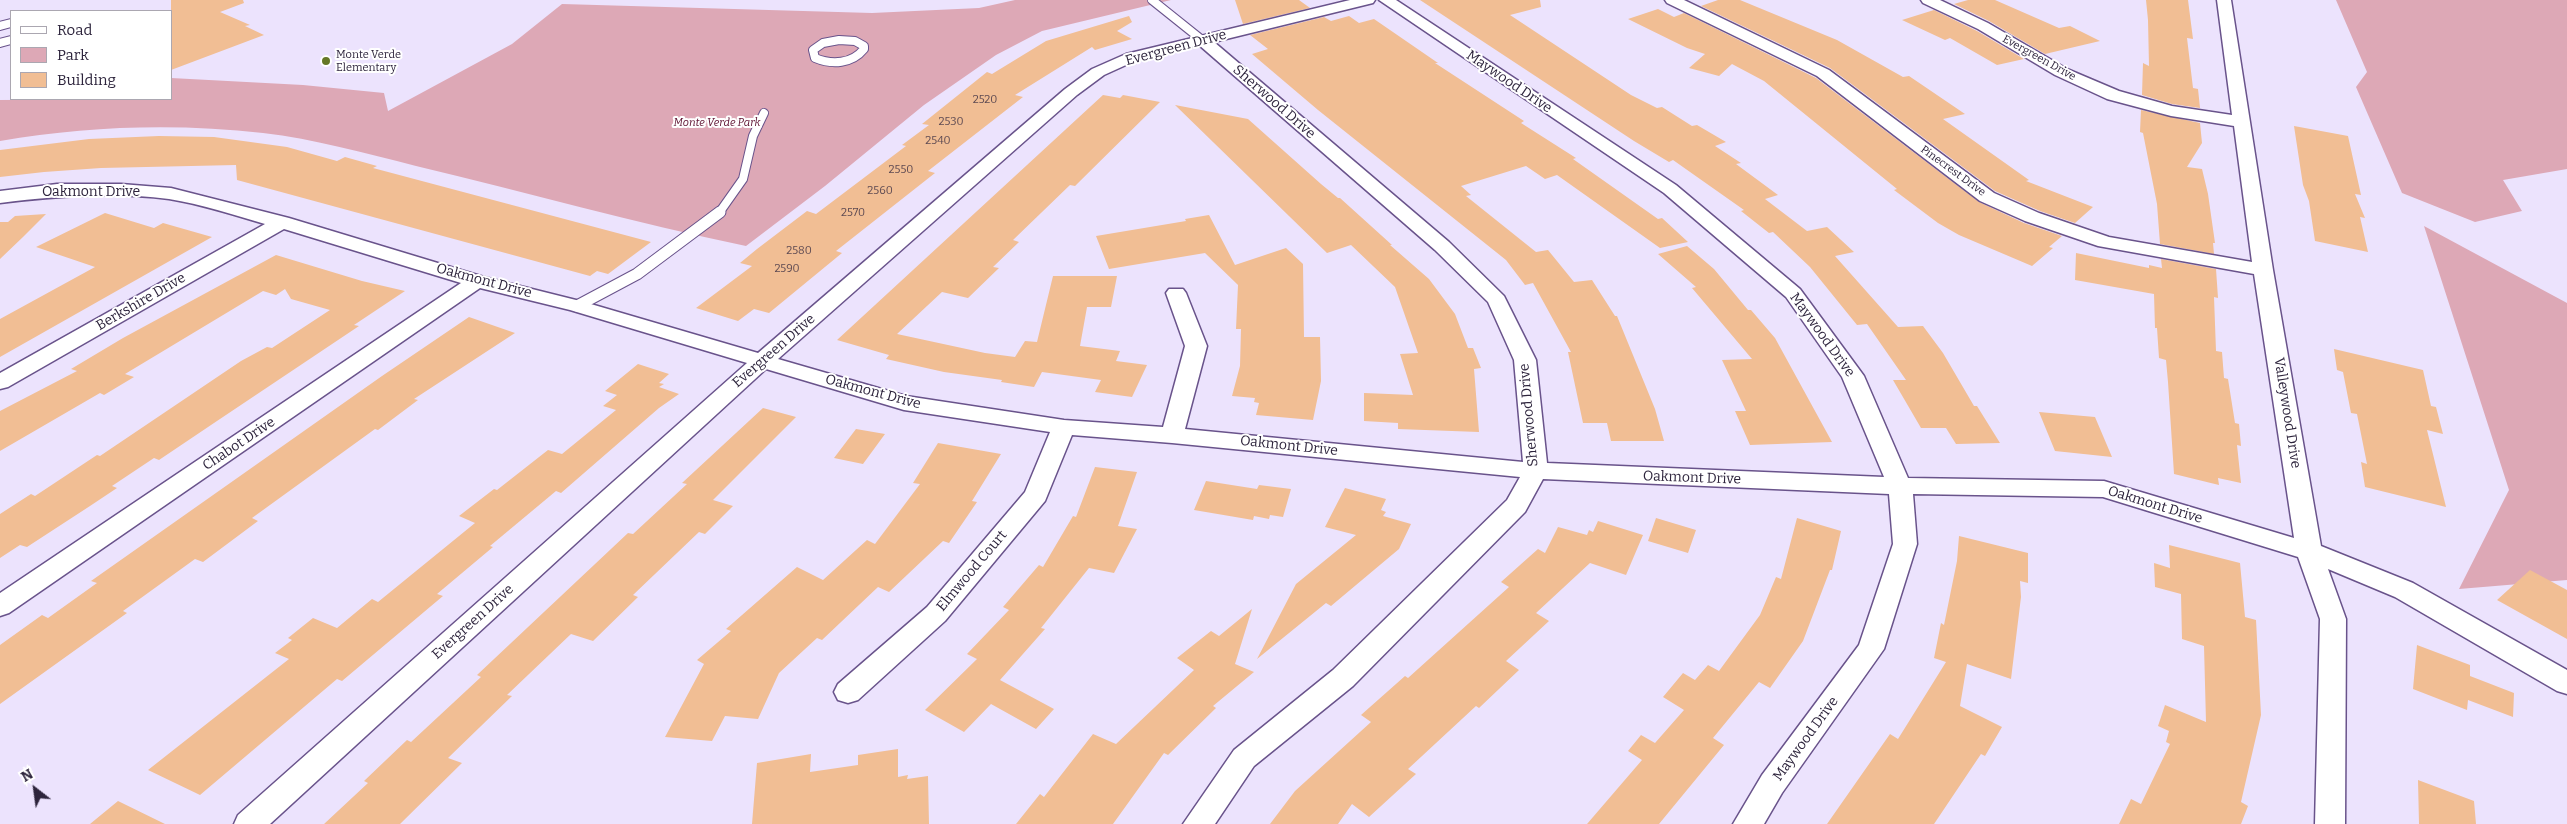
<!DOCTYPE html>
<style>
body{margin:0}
#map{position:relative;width:2567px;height:824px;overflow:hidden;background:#ece3fd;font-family:Bitter,serif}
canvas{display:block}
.legend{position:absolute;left:10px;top:10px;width:162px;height:90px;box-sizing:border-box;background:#fff;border:1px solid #aba7b1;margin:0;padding:6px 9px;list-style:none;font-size:15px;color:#2d243c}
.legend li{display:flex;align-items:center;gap:10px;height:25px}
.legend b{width:25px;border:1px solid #aba7b1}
.north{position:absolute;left:10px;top:764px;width:50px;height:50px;-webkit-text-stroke:4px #fff;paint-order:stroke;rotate:330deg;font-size:14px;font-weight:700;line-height:20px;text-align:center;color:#2d243c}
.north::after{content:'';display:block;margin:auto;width:18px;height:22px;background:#2d243c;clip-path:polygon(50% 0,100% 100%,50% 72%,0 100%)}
</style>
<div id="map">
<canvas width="2567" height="824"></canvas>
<ul class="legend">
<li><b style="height:6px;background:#fff"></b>Road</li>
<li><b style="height:14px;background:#dda8b6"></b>Park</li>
<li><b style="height:14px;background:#f1be94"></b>Building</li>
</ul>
<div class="north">N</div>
</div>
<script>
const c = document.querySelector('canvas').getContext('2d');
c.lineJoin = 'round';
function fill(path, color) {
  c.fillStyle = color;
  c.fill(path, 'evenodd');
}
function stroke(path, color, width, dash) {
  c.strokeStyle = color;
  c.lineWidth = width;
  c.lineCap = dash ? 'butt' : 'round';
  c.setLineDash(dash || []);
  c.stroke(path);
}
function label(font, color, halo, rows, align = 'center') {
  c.font = font + ' Bitter,serif';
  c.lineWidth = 4;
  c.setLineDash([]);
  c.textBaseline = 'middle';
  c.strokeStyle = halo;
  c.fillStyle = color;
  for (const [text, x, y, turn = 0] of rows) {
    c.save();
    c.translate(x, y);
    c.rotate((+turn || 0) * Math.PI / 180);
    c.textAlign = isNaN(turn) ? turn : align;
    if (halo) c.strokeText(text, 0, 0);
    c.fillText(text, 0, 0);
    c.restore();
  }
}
const green = new Path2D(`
 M1015,0H1171L1042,31L996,55L924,105L825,186L746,246C635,223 526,192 416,166C365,153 314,139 263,133C176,123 86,126 0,141V100L171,99V78L303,85L384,93L388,111L512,44L562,4L872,13L979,8Z
 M2336,0H2567V169L2503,180L2522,211L2475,222L2402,193L2356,87L2367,72Z
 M2424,226L2567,303V580L2459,589L2509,490Z`);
const building = new Path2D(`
 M171,0H243L244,3L220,12L250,25L245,26L264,35L171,70Z
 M1235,0H1299L1310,8L1243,24Z
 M1420,0H1540L1541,7L1510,15L1631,95L1657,108L1662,107L1692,126L1697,125L1726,142L1715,146L1741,163L1736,164L1778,195L1765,199L1807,231L1827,227L1854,252L1835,256L1898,327L1923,326L1943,353L1974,406H1977L2000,443L1956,444L1946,428H1921L1893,380H1906L1867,324L1857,325L1810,267L1773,232L1769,233L1741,211L1744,210L1673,160L1669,162L1634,141Z
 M1718,0H1740L1837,40L1903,77L1909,76L1965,114L1943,119L2029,180L2026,181L2093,207L2075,223L2040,211L1995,191L1830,68L1701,6Z
 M1968,0H1995L2059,28L2070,26L2100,41L2045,54L1989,21L1954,4Z
 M2146,0H2188L2193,39L2187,38L2193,88L2198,89L2200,108L2172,104L2142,95L2143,63L2149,66L2148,20Z
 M1658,9L1674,17L1684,13L1816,78L1979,202L2024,223L2062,236L2049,247L2053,248L2032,266L1959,235L1938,223L1894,190L1897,189L1764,81L1732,64L1719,76L1689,68L1705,54L1687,48L1628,19Z
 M1934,10L1977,31L2024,59L1997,65L1950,38L1945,40L1902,20Z
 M1129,16L1132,22L1117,31L1132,39L1095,50L1092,47L1015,95L1023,97L928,171L935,173L836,251L842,253L769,313L754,309L738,321L696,308L752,266L740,263L757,249L807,211L816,214L906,146L902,145L929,125L922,124L987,72L992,74L1046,41Z
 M1349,16L1359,23L1374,19L1438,63H1435L1524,121L1521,123L1576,158L1573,159L1658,219L1662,218L1688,242L1660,248L1557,175L1545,179L1526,166L1461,186L1471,195L1466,196L1536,252L1548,250L1574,282L1592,280L1615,316H1617L1655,409L1664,441H1611L1607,423H1583L1568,352H1571L1533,283L1525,285L1506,260L1318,110L1252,54L1268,49L1250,35L1324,17L1331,21Z
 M1103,95L1120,98L1123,95L1160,102L1075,186L1070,185L1013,240L1019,242L993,267L999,268L968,298L942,292L897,334L985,353L1015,357L1025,341L1037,342L1053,276H1117L1111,307H1087L1080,346L1120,351L1116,361L1147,365L1132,397L1095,392L1101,380L1042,372L1034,387L1001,382L1002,380L944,372L886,359L889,355L837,340Z
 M1175,105L1248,119L1321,184L1338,198H1340L1392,245H1390L1429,279L1455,314L1468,348H1473L1481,368L1474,369L1479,432L1398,429V423L1364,421V393L1413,395L1400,354L1418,353L1395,287L1351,245L1327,253Z
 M2141,110L2200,123L2202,143L2187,167L2202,169L2208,194L2215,243H2213L2214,254L2160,244L2157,204L2143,133L2140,132Z
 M2294,126L2348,136L2361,195L2355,194L2365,218L2360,217L2368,252L2315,241L2309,201L2303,185Z
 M159,136L214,137L287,147L337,161L345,157L377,166L373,168L651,242L608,274L597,271L590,276L237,180L236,165L101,168L44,172L0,177V150L89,139Z
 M105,213L154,228L163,223L212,237L0,357V319L95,267L36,247Z
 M46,214L23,237L0,259V222H8L15,216Z
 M1209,215L1235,265L1286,248L1303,264L1304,337H1320L1321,381L1313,420L1256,415L1259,403L1254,402L1255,398L1232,396L1240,366L1241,329H1236L1238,285L1205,253L1109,269L1096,236L1186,221L1185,219Z
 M1687,246L1714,269L1748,310H1751L1775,338L1832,442L1750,445L1735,411H1746L1722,360L1752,359L1692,288L1696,287L1658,254Z
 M2076,253L2149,268V265L2162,268L2161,259L2216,269L2218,298L2214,297L2216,351L2222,352L2224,378L2228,379L2235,423L2239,424L2241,446L2237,445L2241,483L2218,478L2219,485L2174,474L2168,382L2166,360L2159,358L2157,328H2155L2154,294L2075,280Z
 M276,255L362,281L405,291L354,325L359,326L214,423L159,460L154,458L112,486L117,488L90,506L27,547L20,545L0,558V514L31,494L35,496L97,455L100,456L241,361L267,347L272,348L330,310L291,299L285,289L276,295L263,291L125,374L134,377L104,395L100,393L0,451V411L77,371L71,369L123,338Z
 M469,317L515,333L414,399L418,400L378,430L375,429L252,518L258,521L203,562L195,559L123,611L127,613L0,704V645L42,615L48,618L97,583L91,581L382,376Z
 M2334,349L2423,370L2431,406L2436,407L2443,434L2427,430L2446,507L2365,487L2361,462L2367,464L2357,414L2351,413L2343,372L2337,370Z
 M638,364L669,374L659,383L664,384L659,387L679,394L659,408L561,493L556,491L490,546L493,547L437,594L443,596L342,681L337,679L200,795L148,770L289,659L275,653L292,640L288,638L313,618L337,628L372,599L378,602L475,523L459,516L494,489L497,490L548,450L562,454L616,410L603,406L617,395L605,391Z
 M763,408L796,417L713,500L733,506L705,534L699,532L633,595L638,597L593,641L571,634L507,695L512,696L448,758L462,763L400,824H324L368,783L364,781L407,740L411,742L481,677L477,675L628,533L633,534L687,484L682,483Z
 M2039,412L2095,417L2112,457L2055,451Z
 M856,429L885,434L863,464L834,458Z
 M938,443L1001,454L972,501L977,502L949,543L943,541L889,592L878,587L822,640L817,638L779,673L758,719L725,716L712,741L665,737L704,664L697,660L731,631L726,629L797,567L823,580L867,540L875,544L920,484L913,483Z
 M1095,467L1137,472L1118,526L1137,529L1114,573L1089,568L1041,628L1045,629L1000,680L1054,709L1036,729L991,704L964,732L925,710L977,659L967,654L1009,610L1003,607L1039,565L1043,567L1073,516L1076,517Z
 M1206,481L1257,489L1259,485L1291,489L1283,517L1270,515L1269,519L1254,516L1253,520L1194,510Z
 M1345,488L1386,499L1381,510L1386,512L1383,516L1411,524L1399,549L1331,606L1326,603L1257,659L1296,584L1356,535L1325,527Z
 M1656,518L1696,530L1688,553L1648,541Z
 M1797,518L1841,531L1832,570H1830L1803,641L1770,688L1759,682L1713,738L1724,745L1659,824H1587L1642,760L1628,751L1641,735L1655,743L1684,710L1663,697L1683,673L1695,680L1708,665L1719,671L1760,615L1776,577L1781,579Z
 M1598,521L1643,535L1626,575L1590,563L1536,613L1549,621L1506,661L1519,670L1479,708L1476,706L1408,769L1416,774L1369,817L1352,804L1338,824H1270L1295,791L1371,722L1361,715L1405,676L1408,678L1509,587L1501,582L1538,549L1545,553L1558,527L1587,535L1589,530L1593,532Z
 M1959,536L2028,553V583L2020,581L2021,597L2011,679L1967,664L1960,706L2002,727L1985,756L1981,754L1934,824H1827L1890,734L1898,739L1946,662L1934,658L1941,623L1944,625L1957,561Z
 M2169,545L2240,563L2245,617L2256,620L2261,715L2241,802L2248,806L2241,824H2119L2131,799L2141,804L2170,744L2166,742L2169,731L2158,726L2165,705L2206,722L2204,646L2182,639L2181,594L2155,587L2154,563L2170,568Z
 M2530,570L2567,590V639L2497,600Z
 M1252,609L1235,664L1254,672L1213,706L1216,708L1168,755L1164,753L1113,824H1016L1040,794L1044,797L1093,734L1116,744L1194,670L1177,658L1211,631L1219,636Z
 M2417,645L2470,665V676L2514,693L2513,717L2468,700L2467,710L2413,689Z
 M898,749V777L908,775L907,779L928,776L929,824H752L757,763L811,754L810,772L858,765V755Z
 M2418,780L2474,801L2476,824H2419Z
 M118,801L165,824H90Z`);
const laneFar1 = new Path2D(`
 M1152,0L1202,40
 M0,26L11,23
 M839,40L855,41L864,46V49C852,64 832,65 815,58L813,50L823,43Z
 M0,43L11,40
 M719,213L743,179L753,136L764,113`);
const lane = new Path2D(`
 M577,306L637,274L720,212`);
const street = new Path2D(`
 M1350,0H1375L1373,3L1214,42L1449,242L1504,296L1536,360L1547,463L1884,477L1842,377L1786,297L1664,193L1379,0H1396L1676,185L1800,289L1864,376L1908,478L2104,481L2294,538L2254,274L2098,246L2025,221L1980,201L1817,76L1667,3L1665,0H1684L1829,70L1994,193L2039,213L2109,237L2252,262L2234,126L2171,116L2107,99L2055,75L1978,29L1923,3L1921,0H1940L1988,23L2067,69L2119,91L2172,106L2232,115L2217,0H2231L2273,270L2321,546L2413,583L2567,670V694L2557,691L2395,597L2328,569L2346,619L2345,824H2315L2320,619L2298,557L2103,497L1913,494L1917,544L1884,649L1782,793L1764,824H1733L1762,775L1859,645L1893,544L1889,494L1543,479L1525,512L1353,686L1254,766L1215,824H1183L1234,750L1333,670L1507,500L1520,477L1172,443L1072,435L1045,501L945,621L858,700L848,703L838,700L834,692L838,684L927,607L1025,492L1050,432L904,410L766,369L270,824H234L238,815L747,363L570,310L480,288L9,613L0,616V593L461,283L284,229L8,387L0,389V373L265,224C234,215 201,204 169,199C112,192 57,196 0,203V191L57,184H121L171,188L289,218L484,277L584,302L758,353L1065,89L1092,69L1126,54ZM1199,45L1435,250L1488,302L1514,360L1523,462L1185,429L1207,346L1186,293L1183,289H1169L1166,293L1185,346L1163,427L1064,420L906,396L778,359L1077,95L1104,75L1137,60Z`);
const markers = [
 [326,61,5,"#657726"]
];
const farPoinames = [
 ["Monte Verde",336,55],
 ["Elementary",336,68]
];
const farStreetnames = [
 ["Evergreen Drive",2039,58,29],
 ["Pinecrest Drive",1953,171,36]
];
const numberNames = [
 ["2520",985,100],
 ["2530",951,122],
 ["2540",938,141],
 ["2550",901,170],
 ["2560",880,191],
 ["2570",853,213],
 ["2580",799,251],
 ["2590",787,269]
];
const farParknames = [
 ["Monte Verde Park",717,123]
];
const streetNames = [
 ["Evergreen Drive",1176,48,-15],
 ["Maywood Drive",1509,82,34],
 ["Sherwood Drive",1274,102,41],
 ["Oakmont Drive",91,192],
 ["Oakmont Drive",484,281,15],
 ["Berkshire Drive",141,302,-30],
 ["Maywood Drive",1822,335,54],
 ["Evergreen Drive",774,351,-41],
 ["Oakmont Drive",873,392,15],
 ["Valleywood Drive",2287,413,81],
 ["Sherwood Drive",1529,415,-95],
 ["Chabot Drive",239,444,-34],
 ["Oakmont Drive",1289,446,6],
 ["Oakmont Drive",1692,478,2],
 ["Oakmont Drive",2155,505,17],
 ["Elmwood Court",972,571,-50],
 ["Evergreen Drive",473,622,-42],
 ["Maywood Drive",1806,739,-54]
];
fill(green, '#dda8b6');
fill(building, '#f1be94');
stroke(laneFar1, '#69538b', 10);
stroke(lane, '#69538b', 13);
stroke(street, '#69538b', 3);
stroke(laneFar1, '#fff', 8);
stroke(lane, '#fff', 11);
fill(street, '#fff');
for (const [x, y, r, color] of markers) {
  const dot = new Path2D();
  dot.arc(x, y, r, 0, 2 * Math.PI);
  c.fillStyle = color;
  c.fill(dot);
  stroke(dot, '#fff', 2);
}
label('11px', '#2d243c', '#fff', farPoinames, 'left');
label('11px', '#2d243c', '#fff', farStreetnames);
label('11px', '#5e4a52', null, numberNames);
label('italic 11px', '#5b0e2e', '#fff', farParknames);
label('14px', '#2d243c', '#fff', streetNames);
</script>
